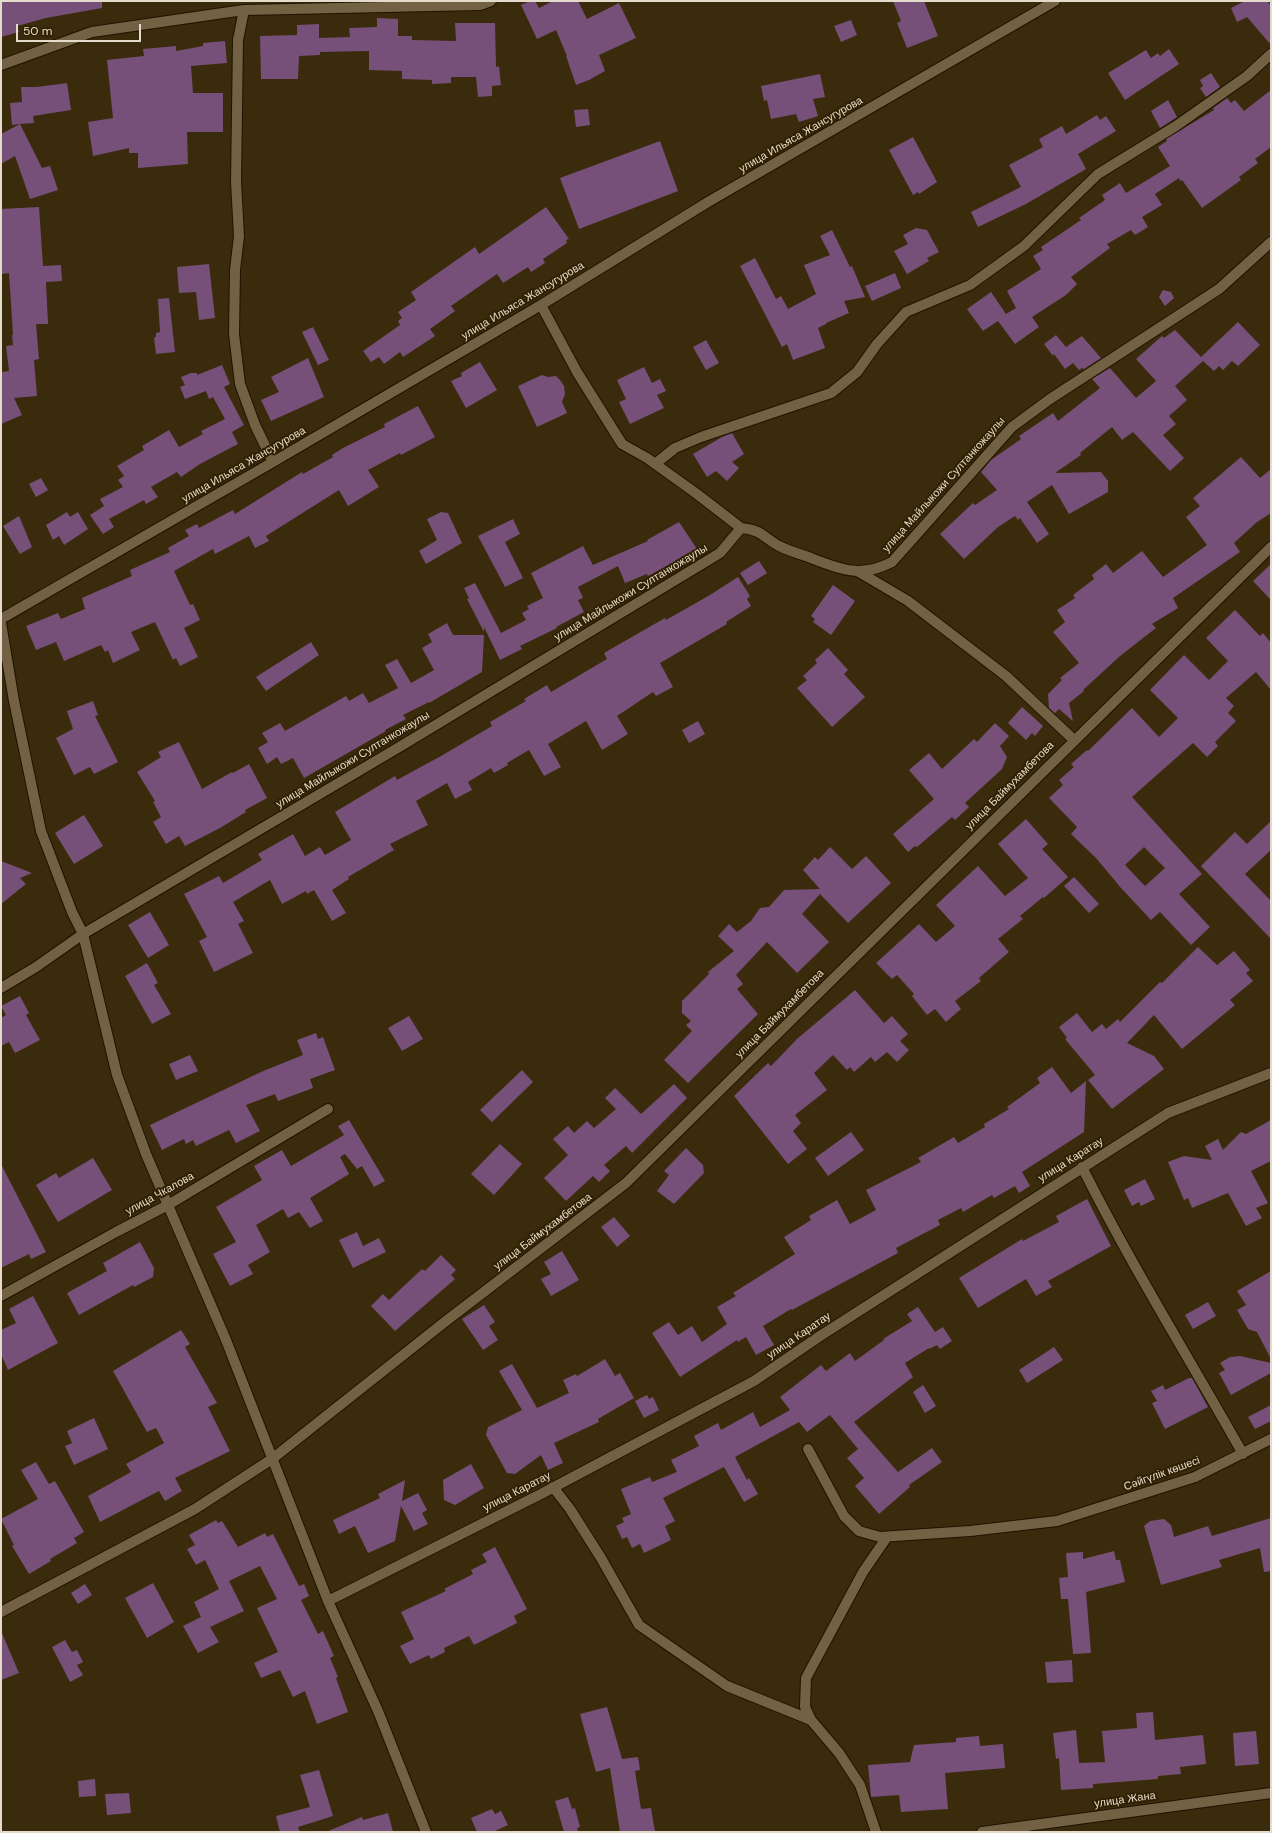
<!DOCTYPE html>
<meta charset="utf-8">
<style>
body{margin:0}
#map{position:relative;width:1272px;height:1833px;overflow:hidden;background:#3a2b0c;font-family:"DM Sans",sans-serif}
canvas{display:block}
.frame{position:absolute;inset:0;border:2px solid #e5dbca;pointer-events:none}
.scale{position:absolute;left:16px;top:24px;width:125px;height:18px;box-sizing:border-box;border:2px solid #e5dbca;border-top:0;padding-left:5px;font-size:12px;line-height:14px;white-space:nowrap;color:#e5dbca;-webkit-text-stroke:3px #302103;paint-order:stroke}
</style>
<div id="map">
<canvas width="1272" height="1833"></canvas>
<div class="frame"></div>
<div class="scale">50 m</div>
</div>
<script>
const c = document.querySelector('canvas').getContext('2d');
c.lineJoin = 'round';
function fill(path, color) {
  c.fillStyle = color;
  c.fill(path, 'evenodd');
}
function stroke(path, color, width, dash) {
  c.strokeStyle = color;
  c.lineWidth = width;
  c.lineCap = dash ? 'butt' : 'round';
  c.setLineDash(dash || []);
  c.stroke(path);
}
function label(font, color, halo, rows, align = 'center') {
  c.font = font + ' "DM Sans",sans-serif';
  c.lineWidth = 4;
  c.setLineDash([]);
  c.textBaseline = 'middle';
  c.strokeStyle = halo;
  c.fillStyle = color;
  for (const [text, x, y, turn = 0] of rows) {
    c.save();
    c.translate(x, y);
    c.rotate((+turn || 0) * Math.PI / 180);
    c.textAlign = isNaN(turn) ? turn : align;
    if (halo) c.strokeText(text, 0, 0);
    c.fillText(text, 0, 0);
    c.restore();
  }
}
const building = new Path2D(`
 M1,1H102V8L46,18L17,26L19,32L1,37Z
 M530,1H535L539,8L553,1H578L587,19L619,3L636,38L599,55L605,71L589,80L576,85L566,56H567L556,30L537,39L521,5Z
 M893,1H924L938,36L907,48L897,23L901,21Z
 M1245,1H1267L1271,6V45L1247,17L1237,22L1231,8Z
 M377,18L398,19V36H412V40L456,41L455,23H495L496,67L499,66L501,85L492,86V96L478,97L476,77H451V83L432,84V80L402,79V71L369,70V51L320,52V55L299,56L298,79H261L260,36L297,35V25L319,24V38L350,37L349,28L377,27Z
 M851,20L857,35L841,42L834,26Z
 M225,41L227,63L191,66L193,93H223V132H187L188,164L138,168V153H129V148L93,156L88,122L113,118L107,60L144,56L143,49L176,46V51L203,46V43Z
 M1169,49L1179,64L1125,100L1108,73L1146,50L1151,58L1158,53L1160,56Z
 M1211,73L1220,87L1206,97L1200,88L1203,86L1200,80Z
 M820,74L825,97L813,99L818,116L799,122L796,114L771,119L767,100L764,101L761,86Z
 M67,83L71,110L33,116L34,123L20,124L42,168L50,166L58,190L30,199L15,156L1,164V134L20,124L12,125L10,103L22,102L21,87H37Z
 M1271,90V147L1255,159L1258,163L1239,177L1241,180L1202,208L1182,180L1180,181L1179,178L1155,194L1162,205L1142,217L1148,227L1135,235L1131,230L1107,244L1110,248L1071,277L1077,284L1066,295L1032,317L1039,327L1015,344L998,321L983,331L967,309L991,292L1006,314L1016,308L1007,291L1041,269L1033,256L1043,250L1041,247L1081,220L1079,218L1105,200L1102,195L1120,183L1126,193L1170,166L1158,147L1167,141L1166,139L1214,110L1213,108L1227,98L1231,103L1235,100L1244,111Z
 M1168,100L1177,117L1160,128L1151,111Z
 M588,109L590,125L576,127L574,110Z
 M1097,115L1100,120L1106,116L1116,131L1078,154L1086,169L1026,204L978,227L971,212L1021,187L1009,165L1043,147L1039,139L1062,126L1066,134Z
 M913,137L937,182L919,194L918,192L913,195L889,150Z
 M660,141L678,191L579,229L560,178Z
 M39,207L43,266L61,265L62,281L46,282L48,324H36L39,359L34,360L37,396L14,398L22,415L1,424V369L2,372L9,371L6,346L13,345L12,335H13L9,273L1,274V209Z
 M546,207L569,239L566,240L567,243L543,259L545,263L531,272L528,267L503,283L497,274L451,306L455,311L430,329L435,336L403,357L400,352L384,364L379,357L371,362L363,351L400,325L398,321L402,318L398,312L416,300L411,292L475,247L479,254Z
 M916,228L927,230L939,252L927,258L929,261L907,274L894,251L908,244L903,235Z
 M832,230L850,267L852,266L865,297L844,301L849,313L826,323V324L818,328L825,348L793,360L787,344L782,347L740,266L755,258L776,299L781,296L788,309L816,294L804,265L830,255L820,236Z
 M209,264L215,318L199,320L196,292L179,293L177,267Z
 M895,273L901,288L872,301L865,286Z
 M1163,290L1171,292L1174,298L1165,306L1159,297Z
 M169,298L175,352L156,354L154,338L156,337V333L160,332L158,299Z
 M1238,322L1260,345L1238,366L1232,361L1223,370L1219,366L1214,371L1203,361L1175,386L1187,400L1169,416L1176,424L1163,435L1184,458L1170,471L1133,432L1122,440L1112,427L1080,453L1081,455L1055,473L1101,472L1108,481V492L1069,514L1052,485L1027,502L1049,534L1037,543L1020,518L1018,520L1015,516L998,527L964,559L940,534L973,503L975,505L997,490L981,472L991,460L1021,439L1019,436L1053,413L1058,421L1100,388L1092,379L1110,368L1136,398L1156,381L1136,359L1162,336L1164,338L1175,330L1201,357Z
 M313,327L329,360L318,365L302,332Z
 M1056,335L1066,347L1082,336L1101,358L1084,369L1082,368L1079,370L1073,363L1065,369L1054,354L1053,356L1044,344Z
 M706,340L719,363L706,370L693,347Z
 M308,358L324,397L271,421L261,400L279,392L271,377Z
 M480,362L497,390L466,408L451,381L462,376L461,373Z
 M222,365L230,384L224,387L244,425L232,432L238,444L200,464L181,477L177,472L151,487L158,497L146,504L144,500L109,519L114,527L103,534L90,515L104,506L100,499L123,487L118,480L124,476L117,466L144,450L142,446L169,430L179,447L203,434L201,431L225,419L213,397L209,399L206,391L185,399L180,387L185,385L181,377L191,373H197V375Z
 M644,367L652,383L660,379L666,391L657,395L664,408L630,424L619,402L626,399L617,380Z
 M542,375L548,377L556,376L560,380L564,386L565,394L562,402L567,413L537,427L518,386Z
 M418,406L435,437L401,455L400,453L368,470L379,487L348,506L339,490L266,536L269,541L255,548L249,536L215,554L213,549L174,571L190,605L193,604L200,620L184,628L198,657L180,666L176,658L173,660L155,622L131,632L140,650L113,663L108,650L105,652L101,645L64,661L56,642L36,650L26,626L58,613L61,619L85,609L82,598L132,576L130,570L170,552L168,548L189,536L185,530L197,524L199,528L233,510L235,514L302,472L303,474L333,457L332,455L343,448L385,427L384,424Z
 M732,433L744,454L732,462L739,468L727,481L716,471L707,477L693,454L722,437Z
 M1241,457L1260,478L1271,469V513L1257,522L1234,543L1240,552L1173,598L1178,608L1152,624L1156,628L1120,656L1083,690L1084,691L1069,703L1073,721L1059,709L1055,713L1049,708L1048,694L1062,680L1060,678L1079,663L1053,632L1065,622L1057,610L1075,598L1073,595L1094,579L1092,575L1106,564L1113,573L1142,551L1163,577L1207,545L1186,517L1200,506L1193,498Z
 M41,478L48,490L36,497L29,484Z
 M67,512L70,517L78,512L88,529L64,545L59,536L53,540L46,525Z
 M441,512L448,513L462,543L426,564L419,551L437,540L427,519Z
 M19,516L32,547L20,554L3,526Z
 M513,519L520,534L505,542L523,578L505,587L478,536Z
 M679,522L699,552L681,564L678,560L648,576L647,574L625,583L618,566L578,587L583,598L578,600L584,612L556,627L557,628L520,646L522,649L500,660L484,627V632L467,599L469,598L464,588L475,583L501,633L526,620L522,613L529,609L527,606L543,598L531,573L583,546L593,565L648,541L647,540Z
 M759,561L767,573L748,585L740,573Z
 M1271,564V600L1253,581Z
 M738,577L750,596L747,599L751,606L726,622L727,624L660,663L673,687L656,696L653,692L617,716L628,734L602,750L586,721L548,744L561,767L544,776L529,750L507,763L508,765L494,773L491,768L468,782L472,790L455,799L447,783L416,801L428,825L390,844L394,850L348,877L349,879L332,890L346,913L332,921L314,890L307,894L306,891L282,904L270,880L233,902L244,921L238,924L253,953L214,972L199,941L207,937L184,894L219,876L223,883L262,860L258,854L293,834L305,856L320,847L325,855L351,840L335,812L395,776L397,780L441,756L492,726L490,722L526,701L524,699L547,685L551,692L607,659L604,653L665,618L666,620L710,595Z
 M833,585L855,601L831,635L813,622L815,619L811,616Z
 M1235,610L1260,636L1263,633L1271,643V690L1256,672L1226,698L1234,706L1228,713L1236,721L1215,742L1218,746L1207,757L1193,743L1132,797L1202,874L1179,894L1210,927L1191,945L1160,912L1151,920L1121,888L1096,858L1071,834L1077,827L1049,798L1063,785L1059,780L1074,767L1071,764L1087,750L1088,751L1132,708L1159,737L1178,718L1150,690L1184,655L1209,680L1228,661L1206,638ZM1144,847L1165,868L1145,886L1125,865Z
 M447,623L453,635H484L482,672L429,703V702L403,715L406,719L385,730L386,731L304,778L293,758L281,764L277,757L267,764L258,748L268,742L262,733L280,723L285,731L346,696L349,701L363,693L369,703L398,688L385,665L397,659L411,683L434,670L422,648L432,642L428,634Z
 M311,642L319,655L266,691L256,677Z
 M828,648L848,670L844,674L865,697L832,727L797,688L807,680L803,676L817,663L815,660Z
 M93,701L98,715L95,716L118,762L94,774L90,767L74,775L56,738L73,729L67,711Z
 M1022,707L1043,726L1035,736L1032,733L1026,740L1008,723Z
 M698,721L705,734L689,743L682,730Z
 M995,723L1009,736L1000,746L1007,757L1002,769L965,803L969,807L955,820L952,817L917,847L915,846L908,852L893,834L934,799L909,770L929,753L942,769L974,739L977,742Z
 M179,742L202,789L232,772L233,773L249,764L267,798L245,810L246,812L220,828L185,846L179,836L166,844L153,822L161,817L153,802L155,801L137,772L161,757L158,752Z
 M84,815L103,846L74,864L55,833Z
 M1026,819L1048,844L1042,849L1068,877L1044,898L1043,897L1020,916L1023,919L998,939L1009,952L979,978L981,981L955,1001L961,1009L946,1022L935,1009L927,1015L912,996L914,994L897,975L892,979L876,963L919,924L936,942L955,926L936,905L978,866L1005,896L1028,878L998,844Z
 M1271,821V850L1245,874L1271,901V939L1201,866L1235,832L1247,844Z
 M830,847L852,869L866,856L891,883L848,923L820,894L802,914L829,942L797,973L767,942L736,975L743,984L737,989L758,1014L688,1083L664,1060L692,1031L686,1025L691,1021L682,1013V1001L709,974L708,972L734,951L718,936L729,924L737,932L751,921L760,908L769,907L784,890L820,889L803,870L815,857L818,860Z
 M1,861L32,873L20,878L26,884L1,904Z
 M1074,877L1099,904L1089,913L1064,886Z
 M150,912L169,945L148,958L128,925Z
 M1198,947L1217,965L1234,951L1250,970L1246,973L1253,981L1230,1000L1235,1005L1182,1049L1154,1015L1127,1043L1154,1056L1164,1069L1112,1109L1088,1080L1095,1075L1065,1039L1067,1038L1059,1027L1077,1013L1092,1032L1102,1024L1106,1029L1118,1019L1120,1022L1160,982L1162,983Z
 M147,963L158,983L154,985L171,1014L152,1024L125,976Z
 M855,990L884,1023L892,1016L908,1034L900,1041L909,1050L897,1062L887,1052L875,1062L871,1057L854,1072L850,1067L847,1070L833,1055L814,1073L827,1090L795,1115L801,1123L793,1131L807,1149L788,1164L734,1096L768,1063L771,1066L797,1039Z
 M20,996L29,1013L26,1015L40,1040L15,1053L9,1042L1,1046V1018L6,1015L1,1006Z
 M409,1016L423,1039L402,1051L388,1028Z
 M316,1033L318,1039L323,1037L335,1070L310,1079L313,1088L278,1101L275,1094L246,1105L260,1131L236,1143L229,1130L196,1146L193,1140L186,1144L184,1139L162,1150L150,1125L261,1072L303,1055L297,1040Z
 M190,1055L198,1071L176,1080L169,1064Z
 M1052,1067L1071,1093L1086,1081L1084,1132L1022,1172L1030,1186L1019,1193L1015,1186L994,1198L992,1195L963,1212L961,1208L938,1220L940,1225L896,1248L898,1253L792,1310L791,1309L763,1326L774,1345L756,1355L746,1337L738,1342L737,1340L680,1377L652,1333L669,1322L678,1335L692,1326L702,1342L727,1324L717,1307L736,1296L733,1293L795,1254L784,1237L811,1220L809,1216L837,1200L850,1224L876,1210L866,1190L921,1162L918,1158L954,1137L958,1143L985,1127L984,1124L1009,1109L1007,1107L1040,1083L1037,1078Z
 M522,1070L533,1082L492,1122L480,1110Z
 M674,1084L687,1098L632,1153L626,1146L604,1165L610,1171L599,1182L593,1176L566,1201L544,1178L568,1155L553,1139L568,1126L574,1133L587,1121L594,1128L616,1109L605,1098L615,1088L641,1114Z
 M349,1120L385,1181L374,1187L362,1166L357,1169L345,1154L340,1157L349,1174L310,1198L323,1221L310,1228L299,1212L288,1218L283,1209L256,1225L270,1252L248,1265L253,1274L230,1286L213,1254L236,1242L216,1207L262,1180L254,1166L282,1150L291,1166L344,1135L338,1126Z
 M1271,1120V1161L1251,1171L1268,1203L1256,1208L1262,1218L1246,1226L1228,1193L1192,1208L1188,1198L1184,1200L1168,1162L1184,1156L1212,1160L1205,1146L1218,1139L1223,1150L1241,1132L1246,1134Z
 M851,1132L864,1150L828,1176L815,1158Z
 M500,1144L522,1164L494,1195L471,1174Z
 M686,1148L703,1165L704,1173L674,1204L657,1191L669,1175L664,1171Z
 M93,1158L112,1190L58,1222L36,1185L56,1173L59,1178Z
 M1,1164L46,1252L31,1259L29,1254L1,1268Z
 M1145,1179L1155,1199L1141,1206L1139,1202L1132,1206L1124,1190Z
 M1087,1199L1111,1246L1048,1281L1052,1287L1036,1296L1026,1279L978,1308L959,1278L1022,1239L1023,1241L1059,1222L1056,1216Z
 M614,1217L630,1236L617,1247L601,1227Z
 M357,1232L363,1246L379,1238L386,1252L353,1268L339,1240Z
 M140,1242L154,1268L153,1277L134,1287L133,1285L79,1315L67,1293L107,1271L103,1263Z
 M562,1251L579,1280L551,1296L541,1279L551,1274L544,1262Z
 M441,1255L456,1270L451,1275L455,1279L395,1331L371,1306L383,1294L389,1300L422,1269L425,1271Z
 M1271,1271V1359L1257,1332L1248,1329L1237,1310L1246,1305L1237,1291Z
 M33,1296L58,1343L8,1370L1,1354V1330L16,1323L9,1309Z
 M1208,1302L1216,1316L1193,1329L1185,1315Z
 M484,1305L495,1322L489,1326L498,1340L483,1350L462,1319Z
 M918,1307L935,1332L943,1327L952,1341L940,1349L937,1345L929,1349V1348L905,1363L913,1377L854,1422L898,1472L932,1448L942,1462L909,1485L910,1487L879,1514L855,1486L864,1478L847,1458L858,1449L830,1415L807,1432L799,1422L735,1457L747,1480L749,1478L758,1494L744,1502L724,1467L663,1498L675,1521L665,1526L671,1540L644,1553L640,1544L632,1548L627,1537L622,1539L616,1526L624,1522L622,1518L631,1514L621,1489L650,1477L652,1482L677,1472L671,1460L699,1446L694,1436L718,1423L721,1430L753,1412L760,1427L790,1410L780,1397L821,1365L826,1371L850,1353L855,1361L884,1340L883,1339L912,1321L907,1314Z
 M181,1330L190,1344L185,1347L217,1403L208,1407L230,1451L175,1478L182,1491L165,1501L159,1491L100,1522L88,1496L131,1472L126,1464L164,1443L156,1428L147,1432L113,1371Z
 M1054,1347L1063,1360L1027,1383L1019,1370Z
 M1240,1356L1271,1363V1373L1231,1395L1219,1373L1225,1370L1220,1363L1230,1357Z
 M605,1359L615,1376L620,1373L634,1398L598,1419L599,1422L554,1443L563,1463L548,1470L541,1455L515,1474L507,1473L486,1435L488,1427L522,1410L499,1371L512,1364L537,1408L569,1393L563,1380L576,1374L577,1376Z
 M1189,1378H1192L1208,1407L1165,1429L1152,1403L1157,1401L1151,1391L1163,1385L1165,1390Z
 M923,1385L936,1406L925,1413L913,1392Z
 M647,1395L649,1399L653,1397L659,1410L644,1418L635,1401Z
 M1271,1405V1421L1255,1429L1248,1417Z
 M94,1418L108,1449L74,1465L65,1446L72,1443L67,1431Z
 M36,1462L49,1484L55,1481L84,1532L74,1538L77,1543L50,1559L51,1561L29,1574L12,1546L14,1545L1,1519L38,1499L21,1470Z
 M471,1464L484,1488L455,1505L444,1500L443,1480Z
 M405,1480L402,1501L418,1493L427,1510L422,1513L428,1524L414,1531L401,1506L395,1541L368,1553L355,1526L339,1534L333,1520L380,1498L378,1494Z
 M1271,1518V1571L1264,1572L1260,1548L1219,1560L1222,1567L1161,1585L1144,1526L1150,1521L1164,1519L1171,1525L1174,1537L1208,1526L1212,1536Z
 M216,1520L218,1523L222,1521L238,1547L265,1533L267,1537L273,1534L299,1586L304,1584L309,1596L301,1600L318,1634L323,1631L334,1656L330,1658L338,1677L336,1678L348,1712L317,1724L305,1691L293,1697L280,1670L261,1678L254,1663L278,1652L257,1608L277,1599L260,1566L229,1581L244,1611L210,1627L219,1642L198,1653L183,1626L201,1617L194,1602L219,1589L205,1560L196,1565L187,1549L195,1545L189,1535Z
 M495,1547L527,1609L514,1616L517,1623L474,1645L469,1636L444,1648L445,1652L431,1659L429,1655L410,1664L400,1646L414,1639L401,1612L446,1591L444,1589L473,1574L471,1570L487,1562L482,1554Z
 M1114,1551L1116,1560H1120L1125,1582L1086,1592L1091,1653L1073,1654L1068,1599H1061L1059,1578L1068,1577L1066,1553L1083,1552V1559Z
 M153,1583L174,1622L147,1638L125,1598Z
 M85,1584L92,1595L78,1604L71,1593Z
 M1,1631L19,1673L1,1680Z
 M65,1640L72,1652L77,1650L83,1662L77,1665L83,1675L70,1682L52,1647Z
 M1072,1660L1073,1682L1047,1683L1045,1662Z
 M607,1707L622,1759L638,1757L640,1770L635,1771L641,1809L651,1808L655,1832H620L610,1768L596,1772L580,1714Z
 M1153,1712L1155,1740L1203,1735L1206,1764L1180,1767L1181,1774L1158,1776V1779L1093,1784V1788L1061,1790L1059,1758L1056,1759L1053,1733L1076,1730L1079,1763L1105,1762L1102,1731L1137,1728L1136,1713Z
 M1256,1731L1259,1764L1235,1766L1233,1733Z
 M979,1736L980,1746L1003,1744L1005,1768L945,1773L948,1809L901,1812L899,1795L871,1797L868,1765L910,1762L914,1745L956,1742V1738Z
 M319,1770L333,1816L298,1827L300,1832H280L276,1816L310,1807L300,1775Z
 M95,1779L96,1796L79,1797L78,1781Z
 M129,1793L131,1813L107,1815L105,1794Z
 M568,1797L572,1809L575,1808L580,1827L577,1828L578,1832H564L555,1801Z
 M492,1809L495,1814L501,1811L508,1825L493,1832H477L471,1818Z
 M388,1813L393,1832H326L362,1817L363,1820Z`);
const minor = new Path2D(`
 M244,10L238,40L236,182L239,236L235,270L234,334L240,384L255,425L273,462
 M1,65L92,32L244,10L480,5L491,1
 M541,305L577,372L622,444L647,458L697,494L741,528
 M655,464L675,448L701,437L831,393L857,372L877,344L906,312L970,285L1024,246L1098,174L1176,126L1247,76L1271,54
 M741,528C762,530 763,537 779,546C789,551 800,554 811,558C842,570 861,578 892,562L1012,427L1050,399L1219,289L1271,242
 M859,572L908,601L1006,676L1074,740
 M1,619L273,462L541,305L708,202L1055,1
 M1,623L14,701L41,831L72,912L83,934L117,1075L146,1154L226,1340L328,1601L378,1711L426,1832
 M1,988L36,967L83,934L401,746L720,553L741,528
 M1082,1167C1131,1265 1189,1358 1243,1454
 M1,1296L116,1232L168,1205L328,1109
 M808,1449L844,1516L859,1531L880,1537L970,1531L1057,1521L1195,1477L1271,1439
 M553,1487L570,1509L601,1558L639,1625L727,1686L811,1720
 M328,1601L541,1494L754,1381L820,1336L1168,1113L1271,1073
 M1,1612L195,1509L272,1459L446,1321L626,1183L1271,547
 M876,1832L860,1785L839,1753L811,1720L805,1707L806,1678L863,1572L887,1537
 M982,1832L1271,1793`);
const streetNames = [
 ["улица Ильяса Жансугурова",801,135,-30],
 ["улица Ильяса Жансугурова",523,301,-31],
 ["улица Ильяса Жансугурова",244,465,-30],
 ["улица Майлыкожи Султанкожаулы",944,485,-48],
 ["улица Майлыкожи Султанкожаулы",631,593,-31],
 ["улица Майлыкожи Султанкожаулы",353,760,-31],
 ["улица Баймухамбетова",1010,786,-45],
 ["улица Баймухамбетова",780,1014,-45],
 ["улица Каратау",1071,1160,-32],
 ["улица Чкалова",160,1194,-29],
 ["улица Баймухамбетова",543,1232,-37],
 ["улица Каратау",799,1336,-34],
 ["Сәйгүлік көшесі",1162,1474,-20],
 ["улица Каратау",517,1492,-27],
 ["улица Жана",1125,1800,-8]
];
fill(building, '#765079');
stroke(minor, '#1f1300', 12);
stroke(minor, '#726143', 10);
label('11px', '#e5dbca', '#302103', streetNames);
</script>
